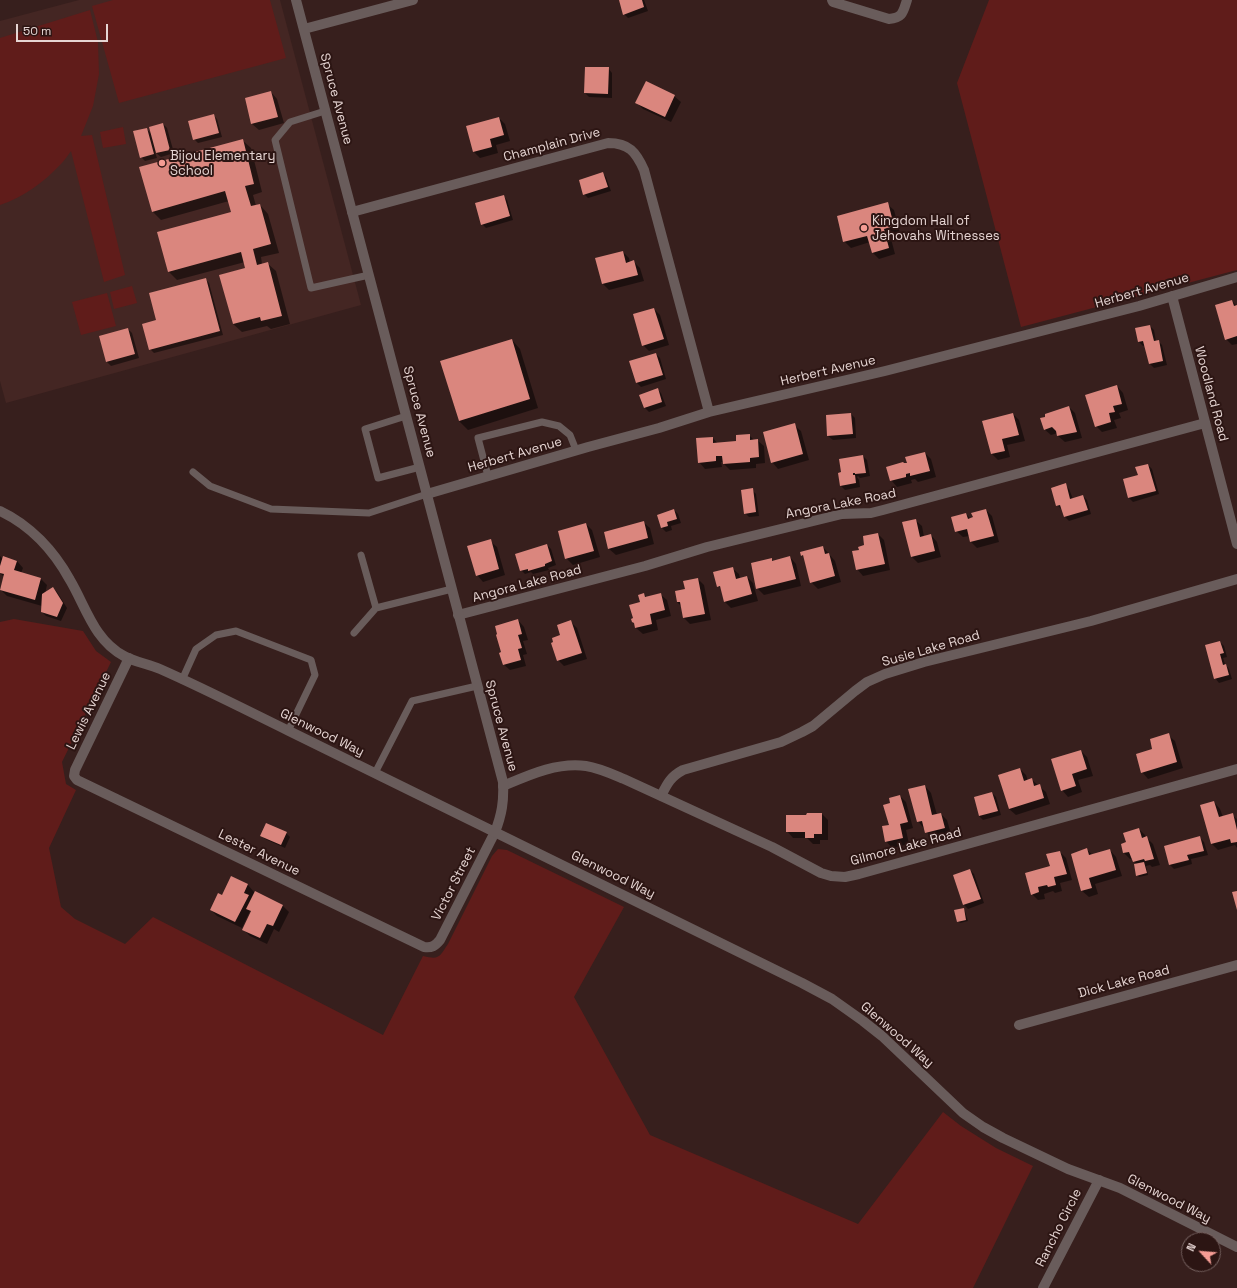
<!DOCTYPE html>
<style>
body{margin:0}
#map{position:relative;width:1237px;height:1288px;overflow:hidden;background:#371f1d;font-family:"Space Grotesk",sans-serif}
canvas{display:block}
.north{position:absolute;left:1181px;top:1232px;width:40px;height:40px;box-sizing:border-box;background:#2c1513;border:1px solid #766260;border-radius:50%;rotate:296deg;font-size:11px;font-weight:700;line-height:16px;text-align:center;color:#e6d5d3}
.north::after{content:'';display:block;margin:auto;width:14px;height:18px;background:#f59c94;clip-path:polygon(50% 0,100% 100%,50% 72%,0 100%)}
.scale{position:absolute;left:16px;top:24px;width:92px;height:18px;box-sizing:border-box;border:2px solid #e6d5d3;border-top:0;padding-left:5px;font-size:12px;line-height:14px;white-space:nowrap;color:#e6d5d3;-webkit-text-stroke:3px #2c1513;paint-order:stroke}
</style>
<div id="map">
<canvas width="1237" height="1288"></canvas>
<div class="north">N</div>
<div class="scale">50 m</div>
</div>
<script>
const c = document.querySelector('canvas').getContext('2d');
c.lineJoin = 'round';
function fill(path, color) {
  c.fillStyle = color;
  c.fill(path, 'evenodd');
}
function stroke(path, color, width, dash) {
  c.strokeStyle = color;
  c.lineWidth = width;
  c.lineCap = dash ? 'butt' : 'round';
  c.setLineDash(dash || []);
  c.stroke(path);
}
function label(font, color, halo, rows, align = 'center') {
  c.font = font + ' "Space Grotesk",sans-serif';
  c.lineWidth = 4;
  c.setLineDash([]);
  c.textBaseline = 'middle';
  c.strokeStyle = halo;
  c.fillStyle = color;
  for (const [text, x, y, turn = 0] of rows) {
    c.save();
    c.translate(x, y);
    c.rotate((+turn || 0) * Math.PI / 180);
    c.textAlign = isNaN(turn) ? turn : align;
    if (halo) c.strokeText(text, 0, 0);
    c.fillText(text, 0, 0);
    c.restore();
  }
}
const built = new Path2D(`
 M79,0H280L361,305L6,403L0,381V21Z`);
const green = new Path2D(`
 M113,0H270L286,58L119,103L92,6Z
 M989,0H1237V270L1021,327L957,83Z
 M90,10L98,42L99,74L93,106L81,136L92,135L125,275L104,282L71,151C68,155 65,160 61,164C44,182 24,197 0,205V38Z
 M123,127L126,144L103,148L100,132Z
 M132,286L137,303L114,309L110,292Z
 M107,293L116,326L81,335L72,302Z
 M14,619L83,631L96,651L111,662L62,762L66,784L76,790L49,848L61,907L75,919L125,944L153,917L383,1035L423,956C440,960 439,957 448,944L492,856L498,849L507,850L624,907L574,997L650,1135L858,1224L943,1112L961,1126L996,1148L1033,1166L973,1288H0V622Z`);
const shadow = new Path2D(`
 M620,0H644L648,11L628,18L624,14Z
 M608,68L612,73V98L589,97L585,93Z
 M271,92L277,99L284,123L259,130L252,124Z
 M674,96L681,102L671,122L643,109L637,103Z
 M213,115L217,119L222,137L198,143L194,139Z
 M499,118L505,124L510,141L496,145L498,153L480,158L474,152Z
 M163,124L167,128L174,153L161,157L155,152L157,158L145,161L141,157L146,129L152,134Z
 M242,140L251,148L262,192L253,195L256,206L260,205L268,214L279,253L261,257L262,264L267,263L276,271L290,324L271,329L267,326L242,332L233,324L220,275L247,268L245,262L177,280L169,272L232,213L229,201L161,220L152,211Z
 M602,173L606,177L611,191L588,198L584,194Z
 M503,196L507,200L513,220L486,228L482,224Z
 M887,204L894,210L900,233L890,235L895,254L879,259L872,252L870,242L851,248L844,241Z
 M623,252L629,258L630,263L634,262L640,268L644,281L609,290L603,284Z
 M205,279L209,283L223,335L154,353L150,349L158,320Z
 M1232,301L1237,306V344L1232,345L1226,339Z
 M654,309L660,315L669,345L649,351L643,345Z
 M1150,326L1154,330L1156,341H1158L1162,345L1167,365L1154,368L1150,364L1145,345L1143,346L1139,342L1136,329Z
 M128,329L132,333L139,358L111,366L107,362L100,337Z
 M512,340L520,349L538,408L468,430L459,421L441,362Z
 M656,354L660,358L666,379L641,387L637,383L631,361Z
 M1117,386L1123,393L1128,410L1119,413L1121,418L1114,420L1117,428L1102,432L1096,426Z
 M657,389L661,393L666,406L649,412L645,408L641,395Z
 M1069,407L1075,413L1082,438L1065,442L1058,436V433L1051,435L1044,429Z
 M851,414L855,418L856,438L833,440L828,436Z
 M1013,414L1019,420L1025,441L1007,445L1010,457L998,460L992,454L983,422Z
 M794,425L801,431L809,460L778,469L772,462Z
 M749,435L754,440H757L764,446L765,463L756,464V468L730,470L724,464V462H721L722,467L705,469L699,462L713,438L718,444L737,442Z
 M925,453L931,459L936,477L918,482L915,479L911,480L912,483L897,487L891,480L908,463Z
 M863,456L867,460L870,476L860,478L858,476L857,477L859,480L860,487L845,490L841,486Z
 M1148,465L1152,469L1159,494L1133,502L1129,498L1124,480L1139,476Z
 M1065,485L1069,489L1073,499L1083,496L1087,500L1091,514L1069,521L1065,517L1062,509H1061L1057,505Z
 M752,490L756,494L759,516L749,517L745,513Z
 M674,510L678,514L681,523L671,526L672,530L666,532L662,528Z
 M986,510L992,516L999,542L977,548L971,542L970,536L963,537L956,531L966,514L971,519Z
 M915,520L922,526L924,537L931,535L937,542L941,557L918,563L912,557Z
 M643,522L650,528L654,544L616,555L609,549L605,533Z
 M586,524L592,530L600,557L573,565L566,558Z
 M878,534L884,540L890,570L863,576L857,569L860,550Z
 M490,541L497,547L505,575L483,582L477,575Z
 M547,545L551,549L556,565L548,568L549,570L533,574L531,572L525,574L521,570Z
 M823,547L835,561L841,582L818,589L811,582L805,558L801,553Z
 M0,556L3,559L17,561L23,568L21,573L41,579L47,585L45,594L53,588L57,592L67,608L61,621L46,616L42,612V606L7,596L0,589L4,577L0,573Z
 M790,557L796,564L801,586L764,595L757,588L772,560L773,561Z
 M732,568L739,574L740,579L747,577L753,583L758,601L731,608L725,602L722,589L718,586Z
 M698,579L704,585L711,620L690,624L684,618L681,606L677,602L686,590Z
 M644,594L647,598L660,594L667,600L671,616L656,620L658,630L643,634L636,628Z
 M518,620L524,627L528,640L523,641L527,654L523,655L526,666L510,670L503,664L502,653Z
 M571,622L577,628L587,659L564,666L558,660L561,636Z
 M1220,642L1224,646L1227,657L1223,658L1225,664L1229,669L1232,679L1219,683L1215,678Z
 M1168,735L1175,741L1183,768L1148,779L1142,772L1154,750Z
 M1081,751L1087,757L1093,776L1078,780L1082,792L1068,797L1062,790Z
 M1020,769L1026,775L1028,781L1032,780L1046,792L1050,804L1016,815L1009,809Z
 M925,786L931,793L937,815L941,814L947,820L951,834L932,839L918,821Z
 M992,793L996,797L1001,815L983,820L979,816Z
 M900,796L906,802L913,828L906,830L909,844L892,848L886,841L890,825L892,803Z
 M1214,802L1220,809L1223,817L1232,815L1237,819V848L1235,845L1218,850L1211,843Z
 M822,814L828,820V840H820V844H813L807,838H793L787,831L807,816Z
 M1139,829L1145,835L1146,838H1147L1153,844L1160,865L1152,867L1150,865L1146,866L1148,875L1139,877L1137,875L1136,864L1132,859H1130L1124,853L1122,845L1127,843Z
 M286,833L290,837L285,848L265,839L261,835Z
 M1200,838L1204,842L1208,855L1191,859L1192,864L1174,869L1170,865Z
 M1087,850L1093,855L1110,850L1116,857L1122,876L1095,884L1098,894L1089,897L1082,891L1072,854Z
 M1060,852L1066,858L1072,880L1060,883L1062,891L1055,893L1053,891L1044,894L1045,899L1038,900L1032,894Z
 M970,870L974,874L984,903L968,909L964,905L954,875Z
 M231,877L248,885L254,892L283,906L289,912L279,932L274,929L267,944L250,936L243,929L252,913L250,911L242,928L217,916L211,910L222,896Z
 M963,909L965,911L968,921L960,923L958,921Z`);
const building = new Path2D(`
 M619,0H642L644,7L623,15Z
 M585,67H609L608,94L584,93Z
 M646,81L675,95L665,117L635,103Z
 M271,91L278,117L251,124L245,98Z
 M214,114L219,133L193,140L188,121Z
 M499,117L504,135L490,139L492,147L473,152L466,126Z
 M163,123L170,150L156,153L149,127Z
 M147,128L154,154L140,158L133,131Z
 M243,139L254,184L245,186L251,206L260,204L271,244L253,249L257,265L268,262L282,316L261,321L260,317L233,324L219,275L245,268L241,252L168,272L157,232L231,212L225,191L152,212L139,167Z
 M603,172L608,187L583,195L579,180Z
 M504,195L510,216L481,225L475,203Z
 M888,202L894,226L884,229L889,248L872,253L867,236L843,242L837,216Z
 M623,251L626,263L634,260L638,275L602,284L595,258Z
 M206,278L220,331L149,350L142,324L156,320L149,293Z
 M1232,300L1234,306L1237,305V336L1225,340L1215,305Z
 M654,308L664,339L642,346L633,314Z
 M1150,325L1154,341L1159,340L1163,361L1149,364L1143,341L1138,342L1135,328Z
 M128,328L135,354L106,362L99,336Z
 M512,339L530,399L459,421L440,361Z
 M656,353L663,375L636,383L629,361Z
 M1117,385L1122,404L1113,406L1115,412L1109,413L1111,422L1095,427L1085,395Z
 M658,388L662,402L644,408L639,395Z
 M1069,406L1077,432L1057,436L1056,431L1052,427L1044,430L1040,418L1045,417V414Z
 M851,413L853,434L827,436L826,415Z
 M1013,413L1019,435L1002,439L1005,451L991,454L982,421Z
 M795,423L803,454L771,463L763,432Z
 M750,434V440L758,439L759,457L750,458V462L723,464L722,456H716V461L698,463L696,438L713,437V443L736,441V435Z
 M925,452L930,471L910,476V473L906,474V477L890,481L886,467L903,462L904,463H907L905,457Z
 M863,455L866,473L855,474V473H853V475H855L856,483L840,486L838,473L841,472L839,459Z
 M1148,464L1156,491L1128,498L1123,479L1138,475L1135,467Z
 M1066,483L1070,499L1083,495L1088,510L1064,517L1060,505L1056,506L1051,488Z
 M753,488L756,512L744,514L741,490Z
 M674,509L677,519L667,522L668,526L661,528L657,515Z
 M986,509L994,536L970,542L967,529L955,532L951,517L966,513L968,519L973,517L971,513Z
 M916,519L920,537L931,534L935,551L911,557L902,522Z
 M644,521L648,538L608,549L604,532Z
 M586,523L594,551L565,559L558,531Z
 M878,533L885,564L856,570L852,551L859,550L858,547L864,545L863,536Z
 M491,539L499,569L476,576L467,546Z
 M547,544L552,561L545,564V566L528,571V569L520,571L515,554Z
 M823,546L825,554L829,553L835,576L810,583L803,555L801,556L800,552Z
 M3,556L17,561L14,570L41,578L35,600L0,590L4,574L0,573V566Z
 M790,556L796,579L756,589L751,563L772,558V561Z
 M733,567L736,579L747,576L752,594L724,602L720,586L717,587L713,572Z
 M698,578L705,614L683,618L680,602H677L675,591L685,589L683,581Z
 M53,587L63,603L57,617L41,612L42,594Z
 M644,593L645,597L661,593L665,610L650,614L652,624L635,628L634,623L632,622L631,619L633,618L629,605L640,602L638,595Z
 M518,619L522,634L518,635L522,648L518,649L521,660L503,665L499,653L501,652L496,635L497,634L495,626Z
 M571,620L582,653L557,661L551,643L553,642L552,638L560,635L557,625Z
 M1220,641L1224,653L1220,654L1223,665L1226,664L1229,675L1214,679L1205,645Z
 M1169,733L1177,762L1141,773L1136,754L1152,749L1150,739Z
 M1081,750L1087,769L1072,774L1076,786L1061,791L1051,759Z
 M1020,768L1024,781L1032,778L1034,786L1040,784L1044,798L1009,809L998,775Z
 M925,785L932,815L941,813L945,828L925,833L922,821L917,822L908,789Z
 M992,792L998,811L979,816L974,797Z
 M900,795L908,822L900,824L903,838L885,842L882,826L889,825L883,805L890,803L889,798Z
 M1214,801L1219,817L1233,813L1237,830V842L1231,843L1230,839L1211,844L1200,805Z
 M807,813H822V834H814V838H805V832H786V815H806Z
 M266,823L287,832L281,845L260,836Z
 M1139,828L1142,838L1147,836L1154,859L1145,861L1144,859L1133,862L1129,852L1123,853L1121,844L1126,842L1123,833Z
 M1200,836L1204,851L1187,855L1189,860L1169,865L1164,846Z
 M1087,848L1089,855L1110,849L1116,870L1089,878L1092,888L1081,891L1071,854Z
 M1060,851L1067,874L1054,877L1056,885L1048,887L1047,885L1038,887L1039,892L1031,895L1025,873L1050,866L1046,854Z
 M1144,862L1147,873L1136,876L1134,864Z
 M970,869L981,899L963,905L953,875Z
 M231,876L248,884L244,893L249,895L235,922L210,910L218,893L222,895Z
 M255,891L283,905L273,926L267,924L260,938L242,930L251,911L246,909Z
 M1237,891V910L1232,892Z
 M964,908L966,920L957,922L954,910Z`);
const service = new Path2D(`
 M325,111L290,122L275,140L311,288L369,275
 M406,416L365,429L378,478L420,467
 M193,472L210,486L271,509L369,513L427,494
 M488,476L478,438L542,422L559,426L570,435L576,450
 M361,555L376,608
 M354,633L376,608L452,589
 M182,680L196,649L216,635L236,631L311,660L315,675L288,731
 M375,773L412,701L477,686`);
const minor = new Path2D(`
 M832,0L833,2L889,19C903,18 903,12 907,0
 M304,29L413,0
 M352,212L608,143C629,143 636,152 644,170L709,412
 M1172,296L1237,544
 M427,494L588,447L659,428L709,412L885,371L1139,306L1237,277
 M458,615L645,566L707,547L842,514L871,513L883,510L1205,423
 M129,658L75,770L74,776L77,780L424,947C432,948 435,946 440,940L495,832
 M503,786C529,775 557,762 586,766C599,768 612,774 624,779L772,847L821,873L831,876L845,877L859,874L1237,769
 M661,796C667,784 670,777 683,770L781,742L802,732L813,726L855,691L867,682L885,674L924,662L1091,621L1237,579
 M1019,1025L1237,965
 M1043,1288L1099,1180`);
const tertiary = new Path2D(`
 M296,0L503,782C504,801 502,814 495,832
 M0,511C30,525 54,551 70,580C86,607 94,640 124,656C135,662 148,664 160,669C203,688 246,710 289,731C460,814 631,898 802,983L832,999L863,1021L882,1036L963,1113L983,1127L1003,1138L1068,1169L1120,1188L1237,1247`);
const markers = [
 [162,163,4,"#f59c94"],
 [864,228,4,"#f59c94"]
];
const streetNames = [
 ["Spruce Avenue",336,99,75],
 ["Champlain Drive",552,145,-15],
 ["Herbert Avenue",1142,291,-16],
 ["Herbert Avenue",828,371,-13],
 ["Woodland Road",1211,394,75],
 ["Spruce Avenue",419,412,75],
 ["Herbert Avenue",515,455,-16],
 ["Angora Lake Road",841,504,-11],
 ["Angora Lake Road",527,584,-15],
 ["Susie Lake Road",931,649,-16],
 ["Lewis Avenue",89,711,-64],
 ["Spruce Avenue",501,726,75],
 ["Glenwood Way",322,733,26],
 ["Gilmore Lake Road",906,847,-15],
 ["Lester Avenue",259,853,26],
 ["Glenwood Way",613,875,26],
 ["Victor Street",454,884,-63],
 ["Dick Lake Road",1124,982,-15],
 ["Glenwood Way",897,1035,41],
 ["Glenwood Way",1169,1199,27],
 ["Rancho Circle",1059,1228,-63]
];
const poiNames = [
 ["Bijou Elementary",170,156],
 ["School",170,171],
 ["Kingdom Hall of",872,221],
 ["Jehovahs Witnesses",872,236]
];
fill(built, '#442623');
fill(green, '#601c1a');
fill(shadow, '#0007');
fill(building, '#da867e');
stroke(service, '#695c5b', 7);
stroke(minor, '#695c5b', 10);
stroke(tertiary, '#695c5b', 10);
for (const [x, y, r, color] of markers) {
  const dot = new Path2D();
  dot.arc(x, y, r, 0, 2 * Math.PI);
  c.fillStyle = color;
  c.fill(dot);
  stroke(dot, '#2c1513', 1.5);
}
label('13px', '#e6d5d3', '#2c1513', streetNames);
label('13px', '#e6d5d3', '#2c1513', poiNames, 'left');
</script>
